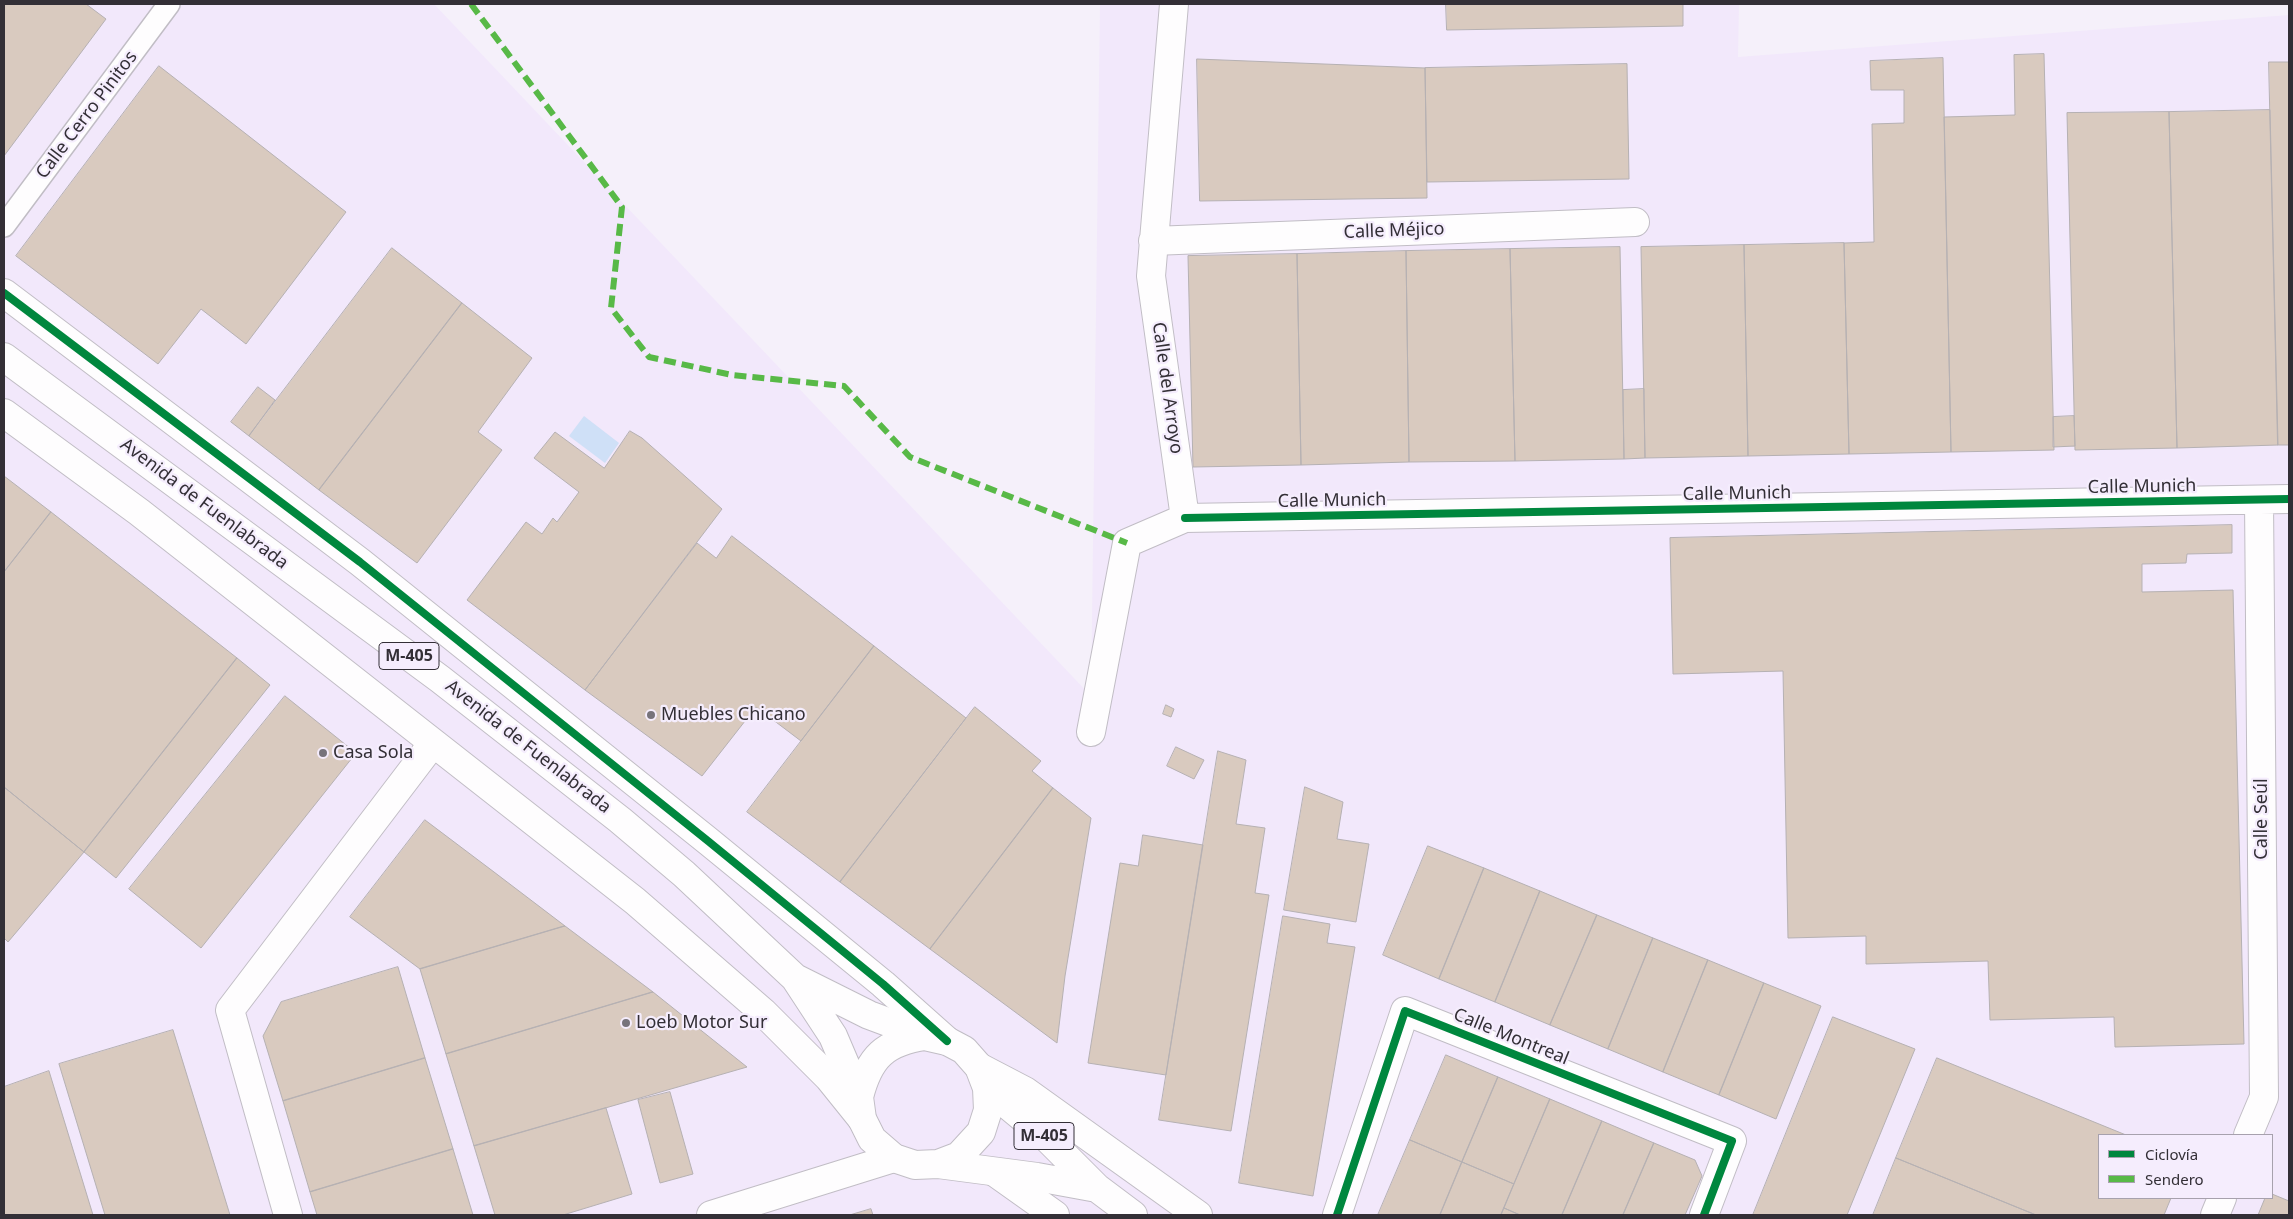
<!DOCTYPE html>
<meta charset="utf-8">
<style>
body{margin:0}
#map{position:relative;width:2293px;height:1219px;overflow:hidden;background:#f5f0fa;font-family:"Noto Sans",sans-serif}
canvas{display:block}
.frame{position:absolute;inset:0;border:5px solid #332f36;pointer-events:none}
.legend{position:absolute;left:2098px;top:1134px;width:175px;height:65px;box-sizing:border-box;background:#f5edfd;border:1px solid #a7a1ad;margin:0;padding:6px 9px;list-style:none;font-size:15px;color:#332f36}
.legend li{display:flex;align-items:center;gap:10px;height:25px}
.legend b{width:25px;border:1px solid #a7a1ad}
</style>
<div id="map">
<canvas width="2293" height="1219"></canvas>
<div class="frame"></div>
<ul class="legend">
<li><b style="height:6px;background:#00873e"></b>Ciclovía</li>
<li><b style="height:6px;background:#58b947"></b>Sendero</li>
</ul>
</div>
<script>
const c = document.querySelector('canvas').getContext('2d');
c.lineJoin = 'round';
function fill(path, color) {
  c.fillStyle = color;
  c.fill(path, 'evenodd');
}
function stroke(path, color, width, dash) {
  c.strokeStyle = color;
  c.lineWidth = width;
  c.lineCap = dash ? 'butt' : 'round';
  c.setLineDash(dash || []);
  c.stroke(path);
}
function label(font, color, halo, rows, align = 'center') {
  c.font = font + ' "Noto Sans",sans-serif';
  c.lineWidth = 4.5;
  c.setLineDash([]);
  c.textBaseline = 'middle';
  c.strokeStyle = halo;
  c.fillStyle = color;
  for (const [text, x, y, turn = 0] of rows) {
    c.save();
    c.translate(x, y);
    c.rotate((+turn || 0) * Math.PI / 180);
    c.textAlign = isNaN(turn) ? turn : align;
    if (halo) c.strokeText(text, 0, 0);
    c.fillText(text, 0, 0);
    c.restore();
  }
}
const built = new Path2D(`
 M4,4H434L1091,696L1100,4H1739L1738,57L2289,15V1215H4ZM2099,1135H2272V1198H2099Z`);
const water = new Path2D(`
 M584,416L619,443L605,463L569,436Z`);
const building = new Path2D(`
 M5,4H86L106,19L4,156Z
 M1446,4H1683V26L1447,30Z
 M2044,54L2054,450L1951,452L1944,117L2015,115L2014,55Z
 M1943,58L1951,452L1849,454L1844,243L1874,242L1872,124L1904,123V90H1871L1870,61Z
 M1197,59L1425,68L1427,198L1200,201Z
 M2269,62H2289V445H2278Z
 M1627,64L1629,179L1427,182L1425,68Z
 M159,66L346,212L246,344L201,309L158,364L16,256Z
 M2270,110L2278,445L2177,448L2169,112Z
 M2169,112L2177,448L2075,450L2067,113Z
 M1844,243L1849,454L1748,456L1744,245Z
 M1744,245L1748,456L1645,458L1641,247Z
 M1620,247L1624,459L1515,461L1510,249Z
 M392,248L462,303L319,490L249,436Z
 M1510,249L1515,461L1409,462L1406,251Z
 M1406,251L1409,462L1301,465L1297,254Z
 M1297,254L1301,465L1193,467L1188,256Z
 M462,303L532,358L478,432L502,450L417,563L319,490Z
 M258,387L275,400L249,436L231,422Z
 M1644,389L1645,458L1624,459L1623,390Z
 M2074,416L2075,446L2053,447V417Z
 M630,431L642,438L722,509L585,690L467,600L526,522L542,534L553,518L557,522L579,492L534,458L555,432L604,468Z
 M4,476L51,512L4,572Z
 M51,512L237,658L84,852L4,787V572Z
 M2232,525V553L2187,554L2186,563L2142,564V592L2233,590L2244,1044L2115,1047L2114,1017L1990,1020L1988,961L1866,964V936L1788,938L1783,671L1673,674L1670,538Z
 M732,536L874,646L801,741L756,707L702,776L585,690L697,543L716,558Z
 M874,646L966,718L840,882L747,812Z
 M237,658L270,685L116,878L84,852Z
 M285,696L356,753L201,948L129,889Z
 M1166,705L1174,709L1171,717L1163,714Z
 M975,707L1041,761L1032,771L1053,788L930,949L840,882Z
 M1176,747L1204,760L1194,779L1167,766Z
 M1218,751L1246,760L1236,824L1265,828L1255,893L1269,895L1231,1131L1159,1120Z
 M4,787L84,852L8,942L4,938Z
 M1305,787L1343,802L1337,839L1369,844L1356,922L1284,910Z
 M1053,788L1091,818L1065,976L1057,1043L930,949Z
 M425,820L494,872L565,926L420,969L350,917Z
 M1143,835L1203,845L1166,1075L1088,1063L1120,863L1138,866Z
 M1428,846L1484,868L1439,979L1383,955Z
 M1484,868L1540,891L1495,1002L1439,979Z
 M1540,891L1597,915L1550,1025L1495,1002Z
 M1597,915L1653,938L1608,1049L1550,1025Z
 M1283,916L1330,924L1327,943L1355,947L1313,1196L1239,1183Z
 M565,926L653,992L446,1054L420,969Z
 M1653,938L1708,960L1663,1072L1608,1049Z
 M1708,960L1764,983L1719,1095L1663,1072Z
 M398,967L425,1058L283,1101L263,1036L281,1002Z
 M1764,983L1821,1006L1776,1119L1719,1095Z
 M653,992L747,1067L474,1146L446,1054Z
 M1833,1017L1915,1049L1847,1215H1753Z
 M173,1030L230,1215H105L59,1064Z
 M1446,1055L1498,1077L1462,1162L1410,1140Z
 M425,1058L453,1149L310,1192L283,1101Z
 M1937,1058L2126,1135H2099V1198H2171L2164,1215H2036L1896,1158Z
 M49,1071L93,1215H4V1087Z
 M1498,1077L1550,1099L1514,1184L1462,1162Z
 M670,1092L693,1174L660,1183L638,1100Z
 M1550,1099L1602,1121L1562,1215H1520L1504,1208Z
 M606,1108L632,1194L563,1215H495L474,1146Z
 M1602,1121L1654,1143L1623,1215H1562Z
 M1410,1140L1462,1162L1440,1215H1378Z
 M1654,1143L1695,1160L1702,1176L1685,1215H1623Z
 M453,1149L473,1215H317L310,1192Z
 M1896,1158L2036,1215H1873Z
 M1462,1162L1514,1184L1501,1215H1440Z
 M2272,1194L2289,1201V1215H2258L2265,1198H2272Z
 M1504,1208L1520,1215H1501Z
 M871,1209L873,1215H850Z`);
const service = new Path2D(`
 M4,226L169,4`);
const minor = new Path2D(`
 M1153,241L1635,222
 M4,293L360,562L708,841L883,984L947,1041
 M4,413L139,512L635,901L763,1012L829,1078L862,1119
 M1185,518L2289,499
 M1091,732L1127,543L1185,518L1151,276L1174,4
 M979,1067L1025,1091L1198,1215
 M2248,1135L2264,1097L2259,500
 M996,1173L1055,1215
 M288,1215L230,1010L433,743
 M711,1215L894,1158
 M1337,1215L1405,1011L1732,1141L1704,1215
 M2215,1215L2222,1198`);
const primary = new Path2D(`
 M4,357L440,679L620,820L684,874L795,978L833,1036L859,1097L862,1119L872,1139L894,1158L915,1165L938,1164L959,1156L981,1132L988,1110L987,1088L979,1067L964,1050L947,1041L925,1036L869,1015L795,978
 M987,1088L1045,1136L1097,1188L1133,1215
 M859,1097C869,1057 885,1042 925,1036
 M938,1164L1037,1177L1097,1188`);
const quiet = new Path2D(`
 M471,4L622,207L611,308L649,357L732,375L844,386L910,457L1127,543`);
const cycleway = new Path2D(`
 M4,293L360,562L708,841L883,984L947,1041
 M1185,518L2289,499
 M1337,1215L1405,1011L1732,1141L1704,1215`);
const markers = [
 [651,715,5,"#77737b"],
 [323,753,5,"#77737b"],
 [626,1023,5,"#77737b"]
];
const shields = [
 [409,656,60],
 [1044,1136,60]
];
const shieldNames = [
 ["M-405",409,656],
 ["M-405",1044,1136]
];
const streetNames = [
 ["Calle Cerro Pinitos",87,115,-53],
 ["Calle Méjico",1394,231,-2],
 ["Calle del Arroyo",1167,388,82],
 ["Calle Munich",2142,487,-1],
 ["Calle Munich",1737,494,-1],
 ["Calle Munich",1332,501,-1],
 ["Avenida de Fuenlabrada",204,504,37],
 ["Avenida de Fuenlabrada",528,747,38],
 ["Calle Seúl",2262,819,-90],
 ["Calle Montreal",1511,1037,22]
];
const poiNames = [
 ["Muebles Chicano",661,715],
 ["Casa Sola",333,753],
 ["Loeb Motor Sur",636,1023]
];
fill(built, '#f2e8fb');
fill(water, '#cfe0f7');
fill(building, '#d9cabf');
stroke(building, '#b6b1b3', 1);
stroke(service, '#c1bdc5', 24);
stroke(minor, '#c1bdc5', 30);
stroke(primary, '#c1bdc5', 30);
stroke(service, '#fefdfe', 21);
stroke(minor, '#fefdfe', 28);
stroke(primary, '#fefdfe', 28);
stroke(quiet, '#58b947', 6, [12, 6]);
stroke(cycleway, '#00873e', 8);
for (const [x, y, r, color] of markers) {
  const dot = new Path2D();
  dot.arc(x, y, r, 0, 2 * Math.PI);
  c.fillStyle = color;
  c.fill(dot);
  stroke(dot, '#f5edfd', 2);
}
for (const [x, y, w] of shields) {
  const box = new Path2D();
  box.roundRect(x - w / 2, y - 13.5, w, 27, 4);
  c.fillStyle = '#f5edfd';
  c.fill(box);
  stroke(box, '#332f36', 1);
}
label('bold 16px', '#332f36', null, shieldNames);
label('18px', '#332f36', '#f5edfd', streetNames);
label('18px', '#332f36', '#f5edfd', poiNames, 'left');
</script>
